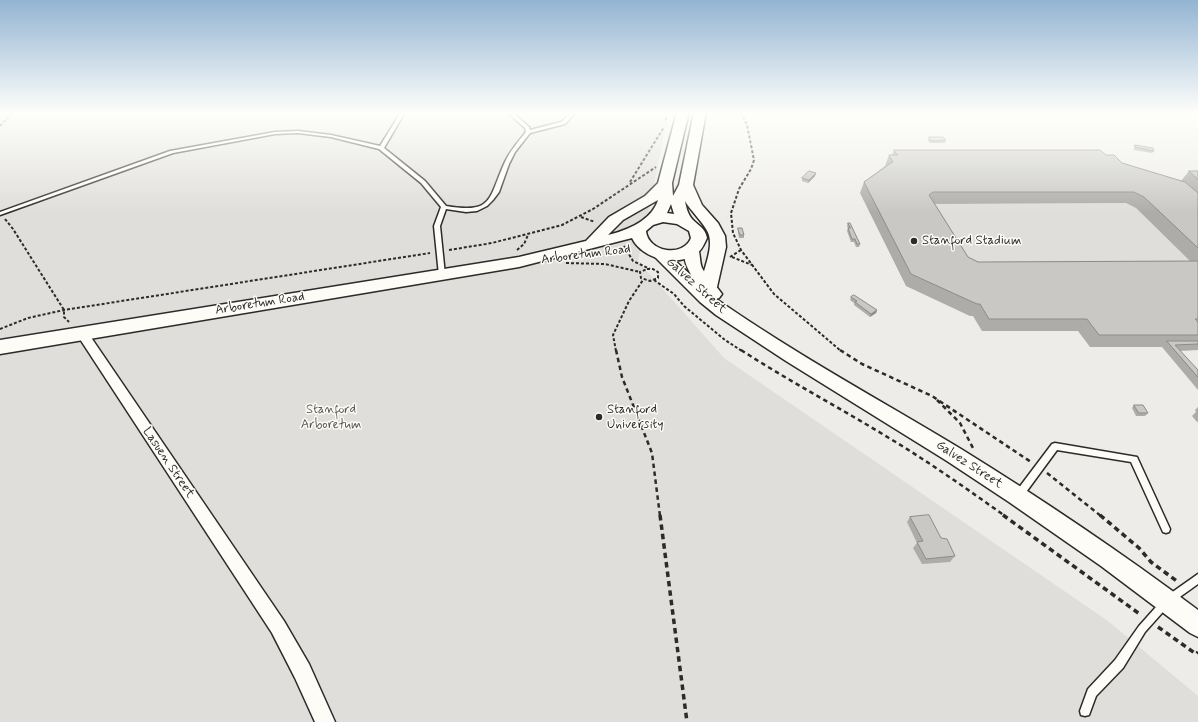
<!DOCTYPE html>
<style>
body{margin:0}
canvas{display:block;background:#fdfcf7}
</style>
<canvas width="1198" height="722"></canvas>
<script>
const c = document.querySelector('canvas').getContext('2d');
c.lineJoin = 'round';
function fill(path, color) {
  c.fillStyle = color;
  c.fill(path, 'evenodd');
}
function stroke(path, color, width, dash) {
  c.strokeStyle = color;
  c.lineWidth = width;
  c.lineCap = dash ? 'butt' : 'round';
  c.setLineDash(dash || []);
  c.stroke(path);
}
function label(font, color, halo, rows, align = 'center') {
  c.font = font + ' Mynerve,sans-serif';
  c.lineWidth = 3;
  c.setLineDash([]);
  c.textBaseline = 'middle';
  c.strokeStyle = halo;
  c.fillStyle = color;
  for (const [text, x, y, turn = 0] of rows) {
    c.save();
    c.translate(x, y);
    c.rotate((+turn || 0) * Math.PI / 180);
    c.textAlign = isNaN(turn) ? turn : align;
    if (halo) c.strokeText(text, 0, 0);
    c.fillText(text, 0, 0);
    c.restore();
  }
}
const built = new Path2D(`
 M0,112H1198V722H0Z`);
const green = new Path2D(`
 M0,112H669L638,261L724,358L1108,621L1198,696V722H0Z
 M1126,203L1136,208L1198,269L972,273L928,204Z`);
const pathFar2 = new Path2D(`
 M666,112V122
 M741,112L747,125L754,160L751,169L739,189L731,213L733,233L741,250L774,294L841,351
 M0,126L13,112
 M630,182L664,127
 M581,217L595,222
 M5,219L13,229L64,310V317L69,322
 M624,246L633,261L650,269
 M449,250L492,243L562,225L593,209L656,167
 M517,250L524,244L528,235
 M730,257L741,250
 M732,257L752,265
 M566,263L605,264L640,272
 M647,269H653L658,272V278L650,281L641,278L640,272Z
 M654,280L674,294L684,306L725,340L742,351
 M0,329L28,318L64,310L430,253
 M616,351L613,335L629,301L643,280`);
const pathFar1 = new Path2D(`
 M616,350L622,377L652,453L660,516
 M741,350C789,381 840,408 889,438C929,462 967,489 1005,516
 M840,350L862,364L932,396L1031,462
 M937,400L960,423L973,448
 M1047,473L1101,516`);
const path = new Path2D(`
 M660,515L687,722
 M1003,515L1141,615
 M1100,515L1139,548L1151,562L1178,582
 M1158,627L1196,654L1198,652`);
const service = new Path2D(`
 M401,112H405L384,148L425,181L446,206C494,214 488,199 505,162C510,151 518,142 526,132L525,128L507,112H512L529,127L530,130L561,122L572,112H576L565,124L530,133L515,152L509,164L499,192L493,200L487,206L477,211L466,212L446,209L440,226L445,275L442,277L439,275L434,226L441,207L421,183L379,149L331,137L298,133L275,134L173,153L0,215V212L170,151L275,132L298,131L331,135L380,146Z
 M1055,443L1137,457L1170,529L1169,532L1166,533L1163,532L1131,462L1057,450L1021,499L1018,500L1015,499L1014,496L1015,493L1052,444Z
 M1198,574V584L1170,604L1145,632L1123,668L1096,696L1089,715L1085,716L1081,715L1080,711L1088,689L1115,660L1139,626L1164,598Z`);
const minor = new Path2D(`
 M82,329L86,330L284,621L309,664L335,722H315L295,678L272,633L78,336L76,333L78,330Z`);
const tertiary = new Path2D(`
 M692,246L697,247C701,253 699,261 702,268C707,278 716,285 722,294L719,298L716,299L719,301C797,355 880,400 961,449C1042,499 1122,553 1198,610V637L1190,633L1101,566L1009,502L947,461L786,361L716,315L700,302L652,254L654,251L659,250L664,251L692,276C687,268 681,256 687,247Z`);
const secondary = new Path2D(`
 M677,112H689L672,183L673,196L679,185L694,112H706L693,185L702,205L718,223L725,236L726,247L717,287L715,291L709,292L703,291L701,287C702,269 717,245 706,229C700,219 691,211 685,201C686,207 688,215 693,220C699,226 705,228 707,238C704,244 702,250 697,253C677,268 642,259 632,238L519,267L0,354V340L519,257L586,241L609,217L645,196L658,183ZM658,200C652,220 628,230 608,235L623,220ZM671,204L674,214L667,213ZM663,222L677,224L689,231L691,238C683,258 648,252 646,231L653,225Z`);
const wall = new Path2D(`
 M929,137L946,140L945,143H930L928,140Z
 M1135,145L1154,151L1152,153L1134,150V147Z
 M894,150L1106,155L1122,163L1181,181L1189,171H1198V350L1180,351L1198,370V390L1162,347H1090L1078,331H982L973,316H970L906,286L860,193L864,182L885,166L889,155H892ZM1126,203L1136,208L1190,261L978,262L968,257L934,204Z
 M816,173L815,176L808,183L802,181V178Z
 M848,223L860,244L859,247H856L854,242H851L847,231L848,228L847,226Z
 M738,228L744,235V238H739L738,231Z
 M851,297L877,310L876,313L870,317L854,305V303L850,300Z
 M1134,405L1148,413L1145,416H1136L1132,408Z
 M1198,407V422H1197L1192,416L1196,412L1195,410Z
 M910,517L941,538L955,556L950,562L922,564L913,548L917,543L907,522Z`);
const shadedWall = new Path2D(`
 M816,173L815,176L808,183L809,180Z
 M877,310L876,313L870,317L871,314Z`);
const building = new Path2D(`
 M929,137H943L946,140L931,141Z
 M1135,145L1153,148L1154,151L1136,147Z
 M894,150H1100L1106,155H1114L1122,163L1185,182L1198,193V248L1144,197L1134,192H933L929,195L968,257L978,262L1198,261V319H1195L1198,322V335H1099L1087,319H989L980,304H977L911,274L864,182L891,163L893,162L889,155H897Z
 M809,171L816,173L809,180L802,178Z
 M1189,171H1198V179Z
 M848,223H850L860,244H857L855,239H852L848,228H850Z
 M738,228H742L744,235H740Z
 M854,295L877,310L871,314L855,302L857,301L851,297Z
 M1167,341H1198V344L1175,345L1198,370V377Z
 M1134,405H1143L1148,413H1139Z
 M929,515L941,538L947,539L955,556L926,559L917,542L923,541L910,517Z`);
const markers = [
 [914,241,4,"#2b2b2b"],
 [599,417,4,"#2b2b2b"]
];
const poiNames = [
 ["Stanford Stadium",922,241],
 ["Stanford",607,410],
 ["University",607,425]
];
const streetNames = [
 ["Arboretum Road",586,255,-7],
 ["Galvez Street",696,286,42],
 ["Arboretum Road",260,304,-9],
 ["Lasuen Street",168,463,56],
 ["Galvez Street",969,465,33]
];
const parkNames = [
 ["Stanford",331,410],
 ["Arboretum",331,425]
];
fill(built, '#edece8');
fill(green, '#dfdeda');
stroke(service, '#2b2b2b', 3);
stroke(minor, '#2b2b2b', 3);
stroke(tertiary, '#2b2b2b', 3);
stroke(secondary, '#2b2b2b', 3);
stroke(pathFar2, '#2b2b2b', 2, [3, 2]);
stroke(pathFar1, '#2b2b2b', 2.5, [4.5, 3.5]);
stroke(path, '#2b2b2b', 3.5, [5.5, 4]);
fill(service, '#fdfcf7');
fill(minor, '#fdfcf7');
fill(tertiary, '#fdfcf7');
fill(secondary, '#fdfcf7');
fill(wall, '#adaca9');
fill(shadedWall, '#8d8c89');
fill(building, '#c9c8c4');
stroke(building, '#8d8c89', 1);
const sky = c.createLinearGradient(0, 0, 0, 213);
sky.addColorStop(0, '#93b4d2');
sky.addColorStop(0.53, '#fefefb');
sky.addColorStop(1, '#fefefb00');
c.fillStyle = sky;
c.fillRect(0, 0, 1198, 213);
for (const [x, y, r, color] of markers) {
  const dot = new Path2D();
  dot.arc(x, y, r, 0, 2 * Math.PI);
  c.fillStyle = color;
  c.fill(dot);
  stroke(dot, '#fdfcf7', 1.5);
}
label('13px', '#2b2b2b', '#fdfcf7', poiNames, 'left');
label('13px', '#2b2b2b', '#fdfcf7', streetNames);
label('13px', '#585857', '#fdfcf7', parkNames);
</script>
